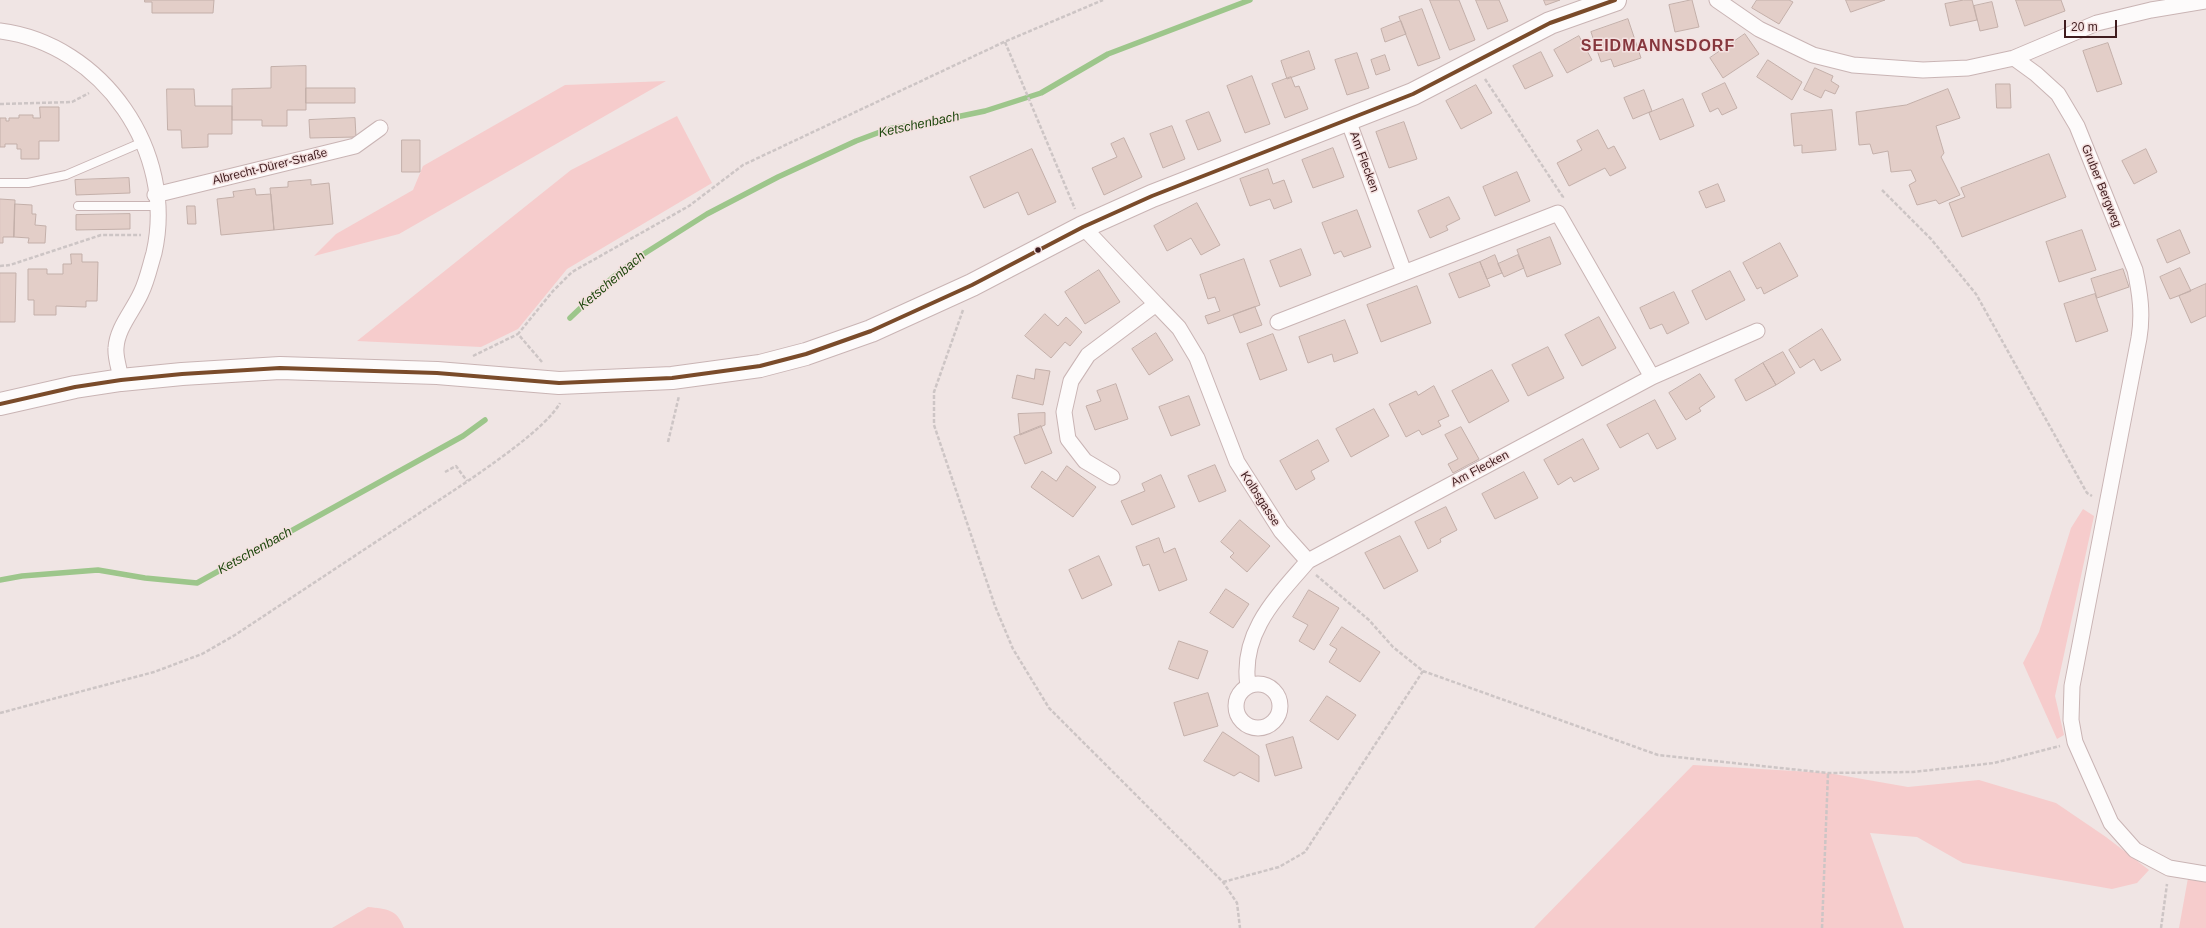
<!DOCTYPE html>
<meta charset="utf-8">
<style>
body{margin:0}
#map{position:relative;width:2206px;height:928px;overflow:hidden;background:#f0e5e4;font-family:Helvetica,sans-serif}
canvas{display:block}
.scale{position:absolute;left:2064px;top:20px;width:53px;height:18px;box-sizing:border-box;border:2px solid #3f1c1e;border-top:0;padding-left:5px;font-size:12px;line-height:14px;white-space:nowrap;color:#3f1c1e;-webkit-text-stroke:3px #f4e1e0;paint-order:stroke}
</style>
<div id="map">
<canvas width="2206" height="928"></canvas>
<div class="scale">20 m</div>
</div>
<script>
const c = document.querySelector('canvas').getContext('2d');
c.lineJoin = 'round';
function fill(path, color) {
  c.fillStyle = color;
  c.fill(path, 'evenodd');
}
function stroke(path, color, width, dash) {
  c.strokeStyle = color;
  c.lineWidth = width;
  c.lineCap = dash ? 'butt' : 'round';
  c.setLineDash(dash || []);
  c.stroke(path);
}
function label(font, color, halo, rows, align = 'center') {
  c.font = font + ' Helvetica,sans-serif';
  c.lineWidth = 3;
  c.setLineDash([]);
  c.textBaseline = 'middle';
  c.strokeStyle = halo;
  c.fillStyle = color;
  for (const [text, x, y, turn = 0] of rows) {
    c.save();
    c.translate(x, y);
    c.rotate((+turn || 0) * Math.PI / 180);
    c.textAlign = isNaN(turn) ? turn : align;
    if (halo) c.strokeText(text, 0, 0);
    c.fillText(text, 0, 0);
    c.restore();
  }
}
const green = new Path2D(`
 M666,81L399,234L314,256L336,234L413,190L423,166L565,85Z
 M677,116L712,183L567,269L518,329L481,347L357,341L571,170Z
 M2083,509L2094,516L2055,696L2064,735L2057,739L2023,663L2039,632L2071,528Z
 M1693,765L1828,773L1908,787L1979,780L2056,803L2106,837L2149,870L2137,883L2112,889L1963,863L1917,837L1870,833L1904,928H1534Z
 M2206,876V928H2179L2188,878Z
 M368,907C387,909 397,909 404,928H332Z`);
const stream = new Path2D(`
 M570,318L612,278L642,255L707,214L778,177L856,141L888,129L937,121L985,111L1041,93L1108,54L1250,0
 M0,580L22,576L98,570L145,578L197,583L463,436L485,420`);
const building = new Path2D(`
 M145,0H214L213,13H152V2H145Z
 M1430,0H1459L1475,40L1450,50Z
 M1476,0H1499L1508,21L1488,29Z
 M1544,0H1560L1546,5Z
 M1692,0L1699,27L1675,32L1669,5Z
 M1757,0H1789L1793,2L1779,24L1752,8Z
 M1846,0H1885L1851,12Z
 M1964,0H1972L1977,20L1950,26L1945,4Z
 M2016,0H2061L2065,11L2025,26Z
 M1992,2L1998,27L1980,31L1974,6Z
 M1422,9L1440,58L1418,66L1399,17Z
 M1628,19L1641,58L1614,67L1611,59L1601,62L1591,32Z
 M1401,21L1406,34L1385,42L1381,29Z
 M1745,34L1759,54L1723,78L1710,58Z
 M1579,36L1592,60L1567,73L1554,50Z
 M2108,43L2122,84L2097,92L2083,51Z
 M1309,51L1315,69L1287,79L1281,61Z
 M1541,52L1553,76L1525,89L1513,66Z
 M1357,53L1369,88L1347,95L1335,60Z
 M1385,55L1390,70L1376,75L1371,60Z
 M1768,60L1802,82L1792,100L1757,77Z
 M306,66V110H287V126H262V120H232V89L271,88V67Z
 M1815,68L1833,76L1831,81L1839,86L1835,94L1825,90L1821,98L1804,90Z
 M1252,76L1270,124L1245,133L1227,86Z
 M1291,77L1295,87L1299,86L1308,109L1285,118L1272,84Z
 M1725,83L1737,108L1722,115L1718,108L1710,112L1702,94Z
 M1996,84H2010L2011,108H1997Z
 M1476,85L1492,113L1461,129L1446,101Z
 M306,88H355V103H306Z
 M167,89H194L195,106H232V134H208V147L182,148L181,130H168Z
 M1948,89L1960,118L1936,126L1944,153L1941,157L1960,195L1939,204L1936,200L1917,205L1909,185L1916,181L1911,170L1891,172L1888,151L1873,154L1870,144L1859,145L1856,112L1906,105Z
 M1644,90L1652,111L1633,119L1624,98Z
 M1683,99L1694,126L1660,140L1649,113Z
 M40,107H59V141H39V159H21V149H17V144H5V147H0V118H6V121H9V118H19V115H33V118H40Z
 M1832,110L1836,150L1802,153V145L1794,146L1791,114Z
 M1209,112L1221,141L1198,150L1186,121Z
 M355,118L356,137L310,138L309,120Z
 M1404,122L1417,159L1389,168L1376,132Z
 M1172,126L1185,159L1163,168L1150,134Z
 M1598,130L1608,149L1614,146L1626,168L1610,176L1605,168L1569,186L1557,163L1582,150L1577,141Z
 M1124,138L1142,177L1104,195L1092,168L1117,157L1111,144Z
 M402,140H420V172H402Z
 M1333,148L1344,177L1313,188L1302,160Z
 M1032,149L1056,202L1028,215L1018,192L984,208L970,177Z
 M2146,149L2157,172L2134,184L2122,161Z
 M2049,154L2066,197L1962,237L1949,203L1965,197L1961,188Z
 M1268,169L1273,184L1284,180L1292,202L1274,209L1270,199L1250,206L1240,179Z
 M1517,172L1530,201L1495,216L1483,187Z
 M129,178L130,193L76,195L75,180Z
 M311,180V185L329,183L333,224L274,230L270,188L288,187V182Z
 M1718,184L1725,201L1706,208L1699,192Z
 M255,189L256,195L271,194L274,230L221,235L217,199L234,197L233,192Z
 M1449,197L1460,219L1446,226L1448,230L1430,238L1418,211Z
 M0,199L15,200L14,237H3V243H0Z
 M1197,203L1220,245L1201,255L1191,238L1167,251L1154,226Z
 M15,204L32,205V214H36L35,225L46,226L45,243H28L29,238L14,237Z
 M187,206H195L196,224H188Z
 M1357,210L1371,247L1344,257L1341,251L1334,254L1322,223Z
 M130,214V229L76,230V215Z
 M2082,230L2096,270L2059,282L2046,242Z
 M2180,230L2190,253L2167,263L2157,240Z
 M1550,237L1561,264L1527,277L1517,250Z
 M1780,243L1798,276L1764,294L1761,287L1757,289L1743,263Z
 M1301,249L1311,275L1280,287L1270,261Z
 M71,254H82V262H98L97,301H86V307L56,306V315H34V300H28V269H47V274H63V264H71Z
 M1495,255L1502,273L1487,279L1480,262Z
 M1518,255L1524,268L1504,277L1498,264Z
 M1244,259L1260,305L1208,324L1205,316L1220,311L1215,297L1208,299L1200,275Z
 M1480,262L1490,286L1459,298L1449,274Z
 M2180,268L2191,291L2170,299L2160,277Z
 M2123,269L2129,287L2097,298L2091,279Z
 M1099,270L1120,302L1085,324L1065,292Z
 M1730,271L1745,300L1706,320L1692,291Z
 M0,273H16L15,322H0Z
 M2206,284V316L2191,323L2179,296Z
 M1417,286L1431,323L1381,342L1367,305Z
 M1674,292L1689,323L1667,334L1662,324L1650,329L1640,308Z
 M2095,294L2108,331L2076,342L2064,304Z
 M1255,307L1262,325L1240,333L1233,315Z
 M1045,314L1058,326L1066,317L1082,332L1070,346L1065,342L1051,358L1025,336Z
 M1599,317L1616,348L1582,366L1565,335Z
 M1345,320L1358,353L1334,362L1332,354L1308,363L1299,337Z
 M1822,329L1841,360L1821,371L1814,359L1800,368L1789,350Z
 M1156,333L1173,360L1149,375L1132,349Z
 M1273,334L1287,370L1260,380L1247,344Z
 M1548,347L1564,378L1528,396L1512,365Z
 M1783,352L1795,373L1776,385L1763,363Z
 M1763,363L1776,385L1746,401L1735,380Z
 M1036,369L1050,371L1043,405L1012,398L1017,375L1034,379Z
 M1492,370L1509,401L1469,423L1452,391Z
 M1700,374L1715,397L1699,408L1701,411L1686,420L1669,393Z
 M1116,384L1128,419L1095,430L1086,406L1101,401L1097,391Z
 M1434,386L1449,416L1438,421L1441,426L1422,435L1419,430L1406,437L1389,404L1416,391L1418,395Z
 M1189,396L1200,425L1171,436L1159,407Z
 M1655,400L1676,439L1657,449L1648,433L1620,448L1607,425Z
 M1374,409L1389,436L1351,457L1336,429Z
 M1045,413V425L1020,435L1018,414Z
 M1041,426L1052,453L1025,464L1014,437Z
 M1461,427L1479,459L1453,473L1448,464L1458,459L1445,435Z
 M1583,439L1599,469L1574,482L1571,477L1558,485L1544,460Z
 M1318,440L1329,461L1311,471L1315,479L1296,490L1280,461Z
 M1215,465L1226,491L1199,502L1188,476Z
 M1067,466L1096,487L1073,517L1031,487L1042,471L1056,481Z
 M1524,472L1538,498L1495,519L1482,494Z
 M1161,475L1175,507L1132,525L1121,501L1145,491L1142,484Z
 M1446,507L1457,530L1440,539L1441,542L1428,549L1415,522Z
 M1240,520L1270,546L1247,572L1230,557L1234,553L1221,542Z
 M1400,536L1418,571L1384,589L1365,553Z
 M1159,538L1164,553L1175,548L1187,580L1159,591L1149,564L1143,566L1136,547Z
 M1099,556L1112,585L1082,599L1069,570Z
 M1226,589L1249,604L1233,628L1210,613Z
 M1309,590L1339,608L1314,650L1299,641L1308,625L1293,617Z
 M1342,627L1380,652L1360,682L1329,662L1337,649L1330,645Z
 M1179,641L1208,651L1198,679L1169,669Z
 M1208,693L1218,726L1184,736L1174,703Z
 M1327,696L1356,715L1338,740L1310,721Z
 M1223,732L1259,756V782L1240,772L1234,776L1204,761Z
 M1293,737L1302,768L1275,776L1266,745Z`);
const path = new Path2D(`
 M1005,42L1075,209
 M1485,79L1563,197L1562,199
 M0,104L72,102L89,93
 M1882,190L1931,239L1976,294L2087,493L2092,496
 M0,266L10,265L101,235H141
 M963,310L934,392V425L995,606L1013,649L1049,708L1223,882L1237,903L1240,928
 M473,356L518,334
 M542,362L518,334L553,291L572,272L689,206L743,165L1004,42L1103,0
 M668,442L679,396
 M445,472L456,466L467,481
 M1316,575L1369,620L1393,647L1423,671L1658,755L1828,773L1913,772L1994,763L2060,746
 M0,713L154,672L202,654L235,635L468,481C492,464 546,428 560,403
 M1223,882L1279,867L1305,852L1423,671
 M1822,928L1828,773
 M2161,928L2167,884`);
const lane = new Path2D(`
 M0,183H28L66,175L143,142
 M78,206H157`);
const street = new Path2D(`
 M1717,0L1759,29L1813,55L1853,65L1923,70L1968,68L2014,58L2097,23L2151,10L2206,1
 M0,31C103,44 177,152 154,253C150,266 147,281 141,293C133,311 117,328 116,348C115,358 120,370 121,380
 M2014,58L2036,74L2058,94L2077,126L2135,270C2140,293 2143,314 2139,338L2072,686L2071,720L2075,742L2111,823L2135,850L2169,868L2206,874
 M1348,120L1404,272
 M155,195L355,146L380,128
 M1083,227L1156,304L1088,355L1071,381L1064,412L1068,439L1085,461L1112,477
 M1156,304L1179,328L1197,358L1237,462L1281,531L1308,561C1276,598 1240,633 1248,686
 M1278,322L1558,213L1652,377
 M1308,561L1652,377L1757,331
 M1236 706a22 22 0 1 1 44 0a22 22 0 1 1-44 0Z`);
const secondary = new Path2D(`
 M0,404L75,387L121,380L182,374L280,368L437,373L559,383L672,378L760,366L806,354L871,331L972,285L1083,227L1152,196L1413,94L1550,23L1615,0`);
const bus1 = new Path2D(`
 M0,404L75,387L121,380L182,374L280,368L437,373L559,383L672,378L760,366L806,354L871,331L972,285L1083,227L1152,196L1413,94L1550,23L1615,0`);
const markers = [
 [1038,250,3.5,"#3f1c1e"]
];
const streetNames = [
 ["Am Flecken",1364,162,70],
 ["Albrecht-Dürer-Straße",270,167,-14],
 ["Gruber Bergweg",2101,186,68],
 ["Am Flecken",1480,469,-28],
 ["Kolbsgasse",1260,499,57]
];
const waterNames = [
 ["Ketschenbach",919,125,-12],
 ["Ketschenbach",612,281,-40],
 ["Ketschenbach",255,551,-29]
];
const districtNames = [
 ["SEIDMANNSDORF",1658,47]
];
fill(green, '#f6cccc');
stroke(stream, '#9dc68b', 5.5);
fill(building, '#e3cec8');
stroke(building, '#c3afa9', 1);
stroke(lane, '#c9b4b4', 10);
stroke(street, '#c9b4b4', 17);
stroke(secondary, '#c9b4b4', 24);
stroke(path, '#cdc5c5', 2.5, [4, 2]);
stroke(lane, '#fdfbfb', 8);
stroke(street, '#fdfbfb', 15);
stroke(secondary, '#fdfbfb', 22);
stroke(bus1, '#7a4b2a', 4);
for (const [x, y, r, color] of markers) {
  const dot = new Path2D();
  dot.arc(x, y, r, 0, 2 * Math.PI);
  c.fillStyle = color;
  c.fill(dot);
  stroke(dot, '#f4e1e0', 1.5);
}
label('12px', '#3f1c1e', '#f4e1e0', streetNames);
label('italic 13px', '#1f480e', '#f4e1e0', waterNames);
c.letterSpacing = '1px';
label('bold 16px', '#86373d', '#f4e1e0', districtNames);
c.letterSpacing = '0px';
</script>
